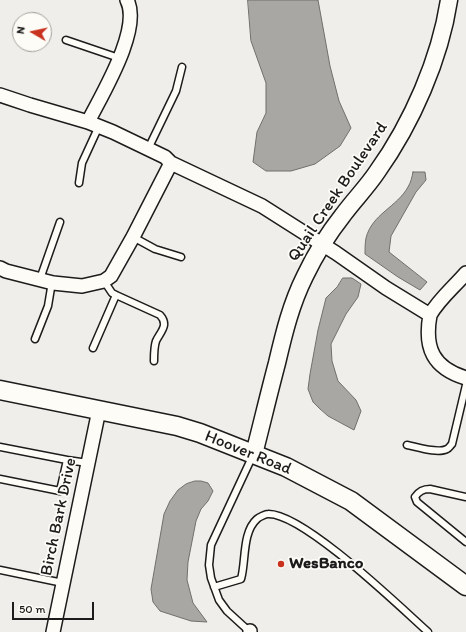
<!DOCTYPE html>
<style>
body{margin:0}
#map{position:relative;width:466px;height:632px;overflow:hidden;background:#f0eeea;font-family:Itim,sans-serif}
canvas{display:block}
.north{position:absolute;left:12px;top:12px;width:40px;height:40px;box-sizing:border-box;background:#fdfcf7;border:1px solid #a3a29f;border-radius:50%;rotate:279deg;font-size:11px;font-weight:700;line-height:16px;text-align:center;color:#1c1c1c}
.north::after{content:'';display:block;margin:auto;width:14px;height:18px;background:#c8321e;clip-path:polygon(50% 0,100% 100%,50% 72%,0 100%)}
.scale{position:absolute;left:12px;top:602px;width:82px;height:18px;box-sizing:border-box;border:2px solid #1c1c1c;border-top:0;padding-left:5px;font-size:12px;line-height:14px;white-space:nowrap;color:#1c1c1c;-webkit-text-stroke:3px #fdfcf7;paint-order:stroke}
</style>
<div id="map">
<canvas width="466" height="632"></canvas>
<div class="north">N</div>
<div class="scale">50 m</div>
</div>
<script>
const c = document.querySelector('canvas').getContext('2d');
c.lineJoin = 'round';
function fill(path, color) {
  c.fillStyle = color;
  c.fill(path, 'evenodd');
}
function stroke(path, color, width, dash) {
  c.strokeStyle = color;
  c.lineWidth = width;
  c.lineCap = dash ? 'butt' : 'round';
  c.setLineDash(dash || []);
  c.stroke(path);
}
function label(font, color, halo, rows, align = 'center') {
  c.font = font + ' Itim,sans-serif';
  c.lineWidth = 3.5;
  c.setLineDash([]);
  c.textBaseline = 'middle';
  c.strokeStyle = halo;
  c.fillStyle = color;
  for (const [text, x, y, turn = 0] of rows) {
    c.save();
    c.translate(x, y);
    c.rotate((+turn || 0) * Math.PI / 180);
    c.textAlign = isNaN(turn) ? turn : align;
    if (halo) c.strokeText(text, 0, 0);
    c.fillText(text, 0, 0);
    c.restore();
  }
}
const water = new Path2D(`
 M248,0H318L330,66L339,101L351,128L340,146L315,164L291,171H266L253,162L257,132L266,113V83L251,41Z
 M413,172H425L426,180L416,192L391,236L389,252L427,282L420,290L398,277L365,254C365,249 365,243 366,238C372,214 397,207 408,187C411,182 412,177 413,172Z
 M343,278H352L361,284L358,297L346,314L331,344L332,361L338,381L356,400L361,411L354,430L328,416L319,408L313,402L308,389L310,374L318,330L326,298L337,287Z
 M195,481H201L208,483L213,491L208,501L201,509L196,521L188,562L187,580L193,603L207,622L191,621L160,611L153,602L151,589L164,514L170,501L178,490L186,484Z`);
const service = new Path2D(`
 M66,40L119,58
 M148,149L176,91L182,67
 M79,183L82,163L99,126
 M133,237L155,249L181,257
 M40,279L60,222
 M104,281L112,293L116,295L160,315C169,325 161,331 156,341C154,347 154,355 154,361
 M35,339L48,306L52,282
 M93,348L116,295
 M407,445C417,447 438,454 447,449C449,448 450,446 452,444L466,385
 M0,447L67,460
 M0,479L60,491L67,460L88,463
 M466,497L430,489C423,489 419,491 415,497L417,502L466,542
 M0,570L63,583
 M214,587L241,579C246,562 242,532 257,519C259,517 266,514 268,514C303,513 399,606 428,632
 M250,632L227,611L219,600L211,578L209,565L211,545L253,455`);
const minor = new Path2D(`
 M0,95L30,105L88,122L113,132L165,157L171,163L262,206L336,253L386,288L430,315C424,348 433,368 466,378
 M88,122C102,94 142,29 127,0
 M0,268L6,271L53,283L82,286L104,281L111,276L133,237L171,163
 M430,315C439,299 454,287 466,273
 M53,632L99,410
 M250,632V631`);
const tertiary = new Path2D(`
 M254,454C262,423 269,393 277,363C284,333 291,304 305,276C315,255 328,234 343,215C354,200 367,187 377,172C412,123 440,59 449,0`);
const secondary = new Path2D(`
 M0,390L177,426L200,433L286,467L351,501L466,586`);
const markers = [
 [281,564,4,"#c8321e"]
];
const streetNames = [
 ["Quail Creek Boulevard",338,192,-56],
 ["Hoover Road",248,453,22],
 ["Birch Bark Drive",59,517,-78]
];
const poiNames = [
 ["WesBanco",289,564]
];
fill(water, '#a8a7a3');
stroke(water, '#706f6d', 1);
stroke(service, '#1c1c1c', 9);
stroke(minor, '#1c1c1c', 16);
stroke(tertiary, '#1c1c1c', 19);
stroke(secondary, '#1c1c1c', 21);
stroke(service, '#fdfcf7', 6);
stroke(minor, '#fdfcf7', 13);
stroke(tertiary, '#fdfcf7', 16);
stroke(secondary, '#fdfcf7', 18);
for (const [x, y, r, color] of markers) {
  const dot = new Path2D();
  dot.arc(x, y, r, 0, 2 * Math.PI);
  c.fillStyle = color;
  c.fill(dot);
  stroke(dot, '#fdfcf7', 1.5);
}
label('17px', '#1c1c1c', '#fdfcf7', streetNames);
label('bold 17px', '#1c1c1c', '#fdfcf7', poiNames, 'left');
</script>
